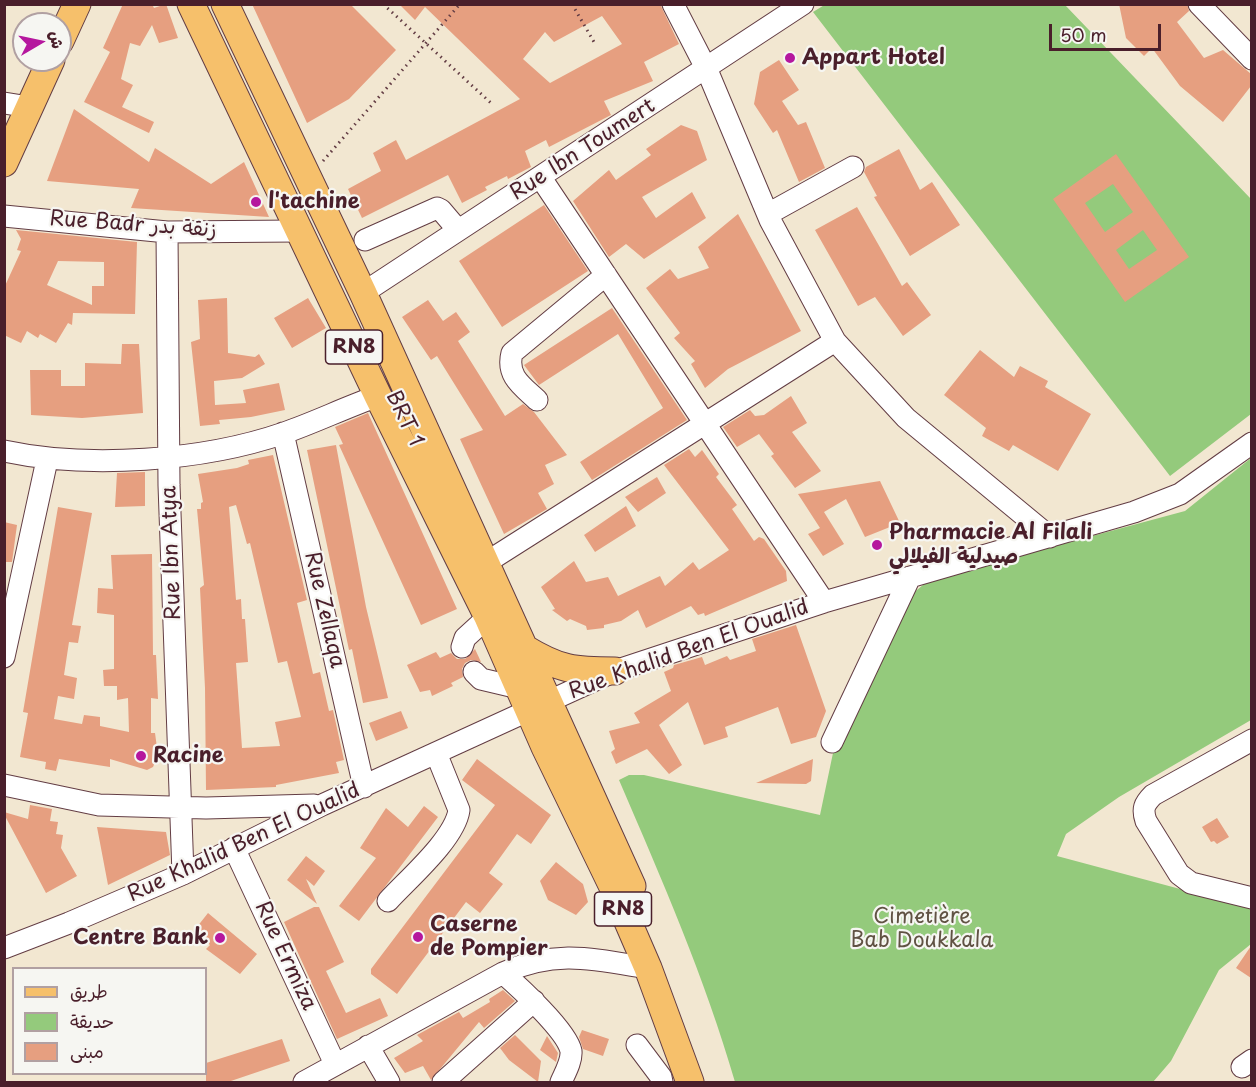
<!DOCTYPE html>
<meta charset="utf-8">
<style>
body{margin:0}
#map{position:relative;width:1256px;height:1087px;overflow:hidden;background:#f2e7d1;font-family:"Playpen Sans","Playpen Sans Arabic",sans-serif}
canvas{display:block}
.frame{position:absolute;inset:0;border:6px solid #4a1f2b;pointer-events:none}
.legend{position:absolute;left:12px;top:967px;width:195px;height:108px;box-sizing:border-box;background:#f6f6f2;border:2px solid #b1a0a2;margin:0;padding:8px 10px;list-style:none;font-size:18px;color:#4a1f2b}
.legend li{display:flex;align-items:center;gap:12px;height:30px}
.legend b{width:30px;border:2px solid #b1a0a2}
.north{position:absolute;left:12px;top:12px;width:60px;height:60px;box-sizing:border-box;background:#f6f6f2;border:2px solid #b1a0a2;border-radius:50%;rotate:81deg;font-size:16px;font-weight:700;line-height:24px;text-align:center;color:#4a1f2b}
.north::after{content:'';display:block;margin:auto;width:21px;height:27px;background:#b5179e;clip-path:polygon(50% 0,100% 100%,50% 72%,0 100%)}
.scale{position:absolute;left:1049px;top:24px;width:112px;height:27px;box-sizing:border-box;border:3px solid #4a1f2b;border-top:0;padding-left:8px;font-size:18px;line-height:21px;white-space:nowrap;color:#4a1f2b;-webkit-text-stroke:4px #f6f6f2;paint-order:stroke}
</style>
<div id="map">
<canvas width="1256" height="1087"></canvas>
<div class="frame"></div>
<ul class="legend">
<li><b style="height:8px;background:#f6c06b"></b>طريق</li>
<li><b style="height:16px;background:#94ca7c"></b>حديقة</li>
<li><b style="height:16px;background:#e69f80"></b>مبنى</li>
</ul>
<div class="north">ش</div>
<div class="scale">50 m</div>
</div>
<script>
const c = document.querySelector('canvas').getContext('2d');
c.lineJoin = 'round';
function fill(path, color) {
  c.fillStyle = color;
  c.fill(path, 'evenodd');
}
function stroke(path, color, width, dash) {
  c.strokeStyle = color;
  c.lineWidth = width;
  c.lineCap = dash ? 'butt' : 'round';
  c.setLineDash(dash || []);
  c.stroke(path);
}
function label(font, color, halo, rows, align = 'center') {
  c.font = font + ' "Playpen Sans","Playpen Sans Arabic",sans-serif';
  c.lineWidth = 4.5;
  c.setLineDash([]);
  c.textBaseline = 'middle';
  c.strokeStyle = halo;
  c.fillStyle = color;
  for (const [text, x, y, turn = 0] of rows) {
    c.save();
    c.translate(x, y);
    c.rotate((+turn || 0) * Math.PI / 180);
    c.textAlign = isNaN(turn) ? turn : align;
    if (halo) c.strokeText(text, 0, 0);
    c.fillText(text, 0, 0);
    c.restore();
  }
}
const green = new Path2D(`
 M826,4L1065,5L1251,199V414L1170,476L813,12Z
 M1251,458V720L1119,797L1066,834L1057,856L1251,908V944L1219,970L1171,1061L1153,1082H735C705,978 662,880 619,780L629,775H644L820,815L833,753L906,599L929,580L1185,511Z`);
const building = new Path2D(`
 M123,4H152L154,8L166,4L178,38L159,43L152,25L140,46L130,43L121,79L133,85L122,107L154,122L149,133L84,102L110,52L103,48Z
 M252,4H350L396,50L349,99L307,123Z
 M399,4H660L679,44L644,62L653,81L604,101L611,115L549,147L546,140L525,151L531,167L508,179L507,176L485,187L487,190L462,203L448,175L362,218L348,189L381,171L373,153L396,140L406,160L520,99L425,7L415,20ZM602,16L622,44L550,83L523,59L545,32L554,42Z
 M1119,4H1187L1189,11L1177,22L1204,58L1223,50L1251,74V86L1223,122L1180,86L1152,48L1144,56L1126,38Z
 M779,60L799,90L782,101L798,125L806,122L825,168L799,182L777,130L773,133L754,104L760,72Z
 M74,109L149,162L155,148L211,184L244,162L269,217L131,208L139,189L47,181Z
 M681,125L697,131L707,160L642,197L656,218L692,192L706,218L644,259L626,244L609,257L573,201L609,170L616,180L651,155L646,149Z
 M899,149L920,190L932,182L960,225L910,256L874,197L877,196L864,172L866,167Z
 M1116,154L1189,257L1125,302L1053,199ZM1113,184L1133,212L1105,232L1085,203ZM1143,230L1157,250L1129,269L1116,250Z
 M544,205L588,271L502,327L459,261Z
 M857,207L902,286L907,282L931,315L903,336L875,297L858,306L815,230Z
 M738,214L801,331L728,369L705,388L691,364L695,361L674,338L680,333L646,288L670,269L678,279L709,268L698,247Z
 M16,230L137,242L135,314L73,313L72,325L68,323L56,343L40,334L38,338L27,331L21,343L4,335V288L21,251L17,250L21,239ZM58,261L104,262V286H92V305L47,285Z
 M227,298L228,353L255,357L259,354L265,364L242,378L214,381L215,405L246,403L243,390L279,383L285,410L251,417L219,420L220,424L200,426L191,342L200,339L198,300Z
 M308,298L326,328L292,348L274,318Z
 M428,300L443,321L456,312L470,332L458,341L505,416L523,404L534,412L567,455L545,465L554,484L538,493L547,509L504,534L460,439L483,430L437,356L431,360L402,317Z
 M612,308L687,420L592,480L580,462L663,408L618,334L539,385L524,365Z
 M122,344H139L143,413L82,418L31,415L30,370H61V386H85V363L121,364Z
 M980,350L1014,377L1020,366L1048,381L1045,387L1091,414L1058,471L1013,445L1009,451L982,436L986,428L944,395Z
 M791,396L807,423L792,432L821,471L795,488L771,456L774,454L759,434L737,447L723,427L750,410L755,416L764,415Z
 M368,413L457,609L421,625L339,445L343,444L335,427Z
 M336,445L366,607L388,698L363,703L352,649L349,650L307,450Z
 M689,449L695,457L702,450L719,474L716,477L737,505L732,509L754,541L759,537L764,539L786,571L787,581L705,616L704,613L698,615L691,606L646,628L638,610L621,621L604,625V628L587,630L586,626L570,619L567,621L552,610L555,609L541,587L574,561L586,582L608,577L618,596L660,576L665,586L693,562L699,570L729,550L664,465Z
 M273,455L307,600L297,603L313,674L320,672L329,711L333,710L344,760L336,762L339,773L276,785V787L206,790L205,688L200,588L204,585L197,509H201V503L203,502L198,474L237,468L249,464L248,460ZM236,505L247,544L250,543L278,663L287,661L301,717L275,722L280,746L242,748L236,663L248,662L245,619H242L241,599L236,600L229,507Z
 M145,472V506L115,507L117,473Z
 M657,477L666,493L638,512L625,497Z
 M880,481L900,523L865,537L846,499L824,512L844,544L823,556L808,534L820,528L798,494Z
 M626,506L636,526L595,552L584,535Z
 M58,507L92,513L72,625L81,626L78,643L69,642L64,675L77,678L74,699L58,696L54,719L82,724L84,715L100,717V726L129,732L128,698L117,700V686H104L103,670L114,669V615L97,613L98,588L113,589L111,555L152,554L153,655H156L158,699L151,698V733H155L158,755L153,767L147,770L110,759V767L59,759L56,771L45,769L46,762L20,757L28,713L23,712Z
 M4,522L17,525L12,562H4Z
 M796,625L826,711L816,737L791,744L778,707L725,727L728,737L704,745L688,702L659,725L682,765L669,774L647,749L616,764L611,752L615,749L609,731L640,723L634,713L671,691L664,672L673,668L674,665L702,657L705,665L727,656L730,660L756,651L752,639Z
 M475,649L481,662L471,660L465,663L462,669L463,677L451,683L453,686L432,696L430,690L420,692L407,665L436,652L440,658L451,653L457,659H465Z
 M401,711L408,728L376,741L369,723Z
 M477,759L551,815L531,844L517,834L489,873L503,884L480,913L466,902L397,994L371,974V969L495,805L462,780Z
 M813,759L811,781L806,784L756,783Z
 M30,805L52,809L50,821L58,822L56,834L63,835L61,848L77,876L46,893L4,814V812L28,819Z
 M424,806L438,817L359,921L339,906L376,858L360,848L386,808L408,827Z
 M1217,818L1229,837L1217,844L1214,841L1211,842L1202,827Z
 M97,827L166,832L170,855L108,885Z
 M306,856L325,871L314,886L306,879L317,904L287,880Z
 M556,862L583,884L588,902L576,915L548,900L540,881Z
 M314,907H319L344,962L326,971L346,1013L380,998L388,1016L337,1039L284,922Z
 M208,913L257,954L240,974L206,949L210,945L193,932Z
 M1251,946V978L1236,968Z
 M503,990L515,1001L484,1028L479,1022L431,1080L423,1066L405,1073L394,1058L423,1041L417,1035L459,1012L463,1018L490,1002L489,999Z
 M582,1030L609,1039L603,1056L583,1049L579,1037Z
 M515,1035L541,1061L538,1082L509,1060L500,1048Z
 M547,1036L558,1053L556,1062L540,1050Z
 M282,1039L290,1061L225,1083H206V1063Z`);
const path = new Path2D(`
 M383,4L491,103
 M572,4L594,42
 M323,161L460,4`);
const minor = new Path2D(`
 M673,4L707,70L770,220L835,341L906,418L1050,537
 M1199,4L1252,59
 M4,103L29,107
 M541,178L824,602
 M768,214L853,167
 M4,216L167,232L298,231
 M167,232L169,485L183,874
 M365,240L437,208L441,210L458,230
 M363,293L803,4
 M537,400C522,386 506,376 512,353L606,275
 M283,433L364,787
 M4,451C88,469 203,461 284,433C316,422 346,407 378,396
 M487,562L835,341
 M462,647L465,638L488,617
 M4,657L47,460
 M474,672L481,679L519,688
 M1252,740L1153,795C1144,804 1142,809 1146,821L1179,874L1191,883L1252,898
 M832,742L910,577
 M4,785L99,805L206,808L314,805
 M234,848L335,1064
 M388,901C408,879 455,839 459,810L436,753
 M4,948L69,923L183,874L322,805L615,671L824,602L1134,512L1180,494L1252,443
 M503,973C519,987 567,1031 571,1051C572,1061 565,1073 561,1082
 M637,1045L661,1077L662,1082
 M368,1046L389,1082
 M1242,1067L1252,1060
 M304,1082L503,973C556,949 593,959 648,968
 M443,1082L534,1001`);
const major = new Path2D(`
 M191,4L378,396L488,617L545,747L613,887L648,968L690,1082
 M225,4L363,293L632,886
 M60,41L77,4
 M4,163L51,60
 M524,648C560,670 574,671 615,671`);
const markers = [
 [790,58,6,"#b5179e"],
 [256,202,6,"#b5179e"],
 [877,545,6,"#b5179e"],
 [141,756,6,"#b5179e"],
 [418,937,6,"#b5179e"],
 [220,938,6,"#b5179e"]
];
const shields = [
 [354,347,57],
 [623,909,57]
];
const shieldNames = [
 ["RN8",354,347],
 ["RN8",623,909]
];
const poiNames = [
 ["Appart Hotel",802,58],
 ["l'tachine",268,202],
 ["Pharmacie Al Filali",889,533],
 ["صيدلية الفيلالي",889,557],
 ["Racine",153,756],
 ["Caserne",430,925],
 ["de Pompier",430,949],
 ["Centre Bank",208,938,"right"]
];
const streetNames = [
 ["Rue Ibn Toumert",583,150,-33],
 ["Rue Badr زنقة بدر",133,225,4],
 ["BRT 1",404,419,64],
 ["Rue Ibn Atya",172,553,-92],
 ["Rue Zellaqa",324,610,77],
 ["Rue Khalid Ben El Oualid",689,650,-20],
 ["Rue Khalid Ben El Oualid",244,843,-25],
 ["Rue Ermiza",285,956,65]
];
const parkNames = [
 ["Cimetière",922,917],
 ["Bab Doukkala",922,941]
];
fill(green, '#94ca7c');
fill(building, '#e69f80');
stroke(minor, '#633d44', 23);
stroke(major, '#633d44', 29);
stroke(path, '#633d44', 3, [1.5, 4.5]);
stroke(minor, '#fff', 21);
stroke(major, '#f6c06b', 27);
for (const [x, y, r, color] of markers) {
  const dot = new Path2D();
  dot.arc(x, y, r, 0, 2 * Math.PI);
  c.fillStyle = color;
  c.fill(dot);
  stroke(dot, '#f6f6f2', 2);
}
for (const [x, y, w] of shields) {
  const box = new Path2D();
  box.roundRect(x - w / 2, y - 17, w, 34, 4.5);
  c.fillStyle = '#f6f6f2';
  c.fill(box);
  stroke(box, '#4a1f2b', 1.5);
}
label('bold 20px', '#4a1f2b', null, shieldNames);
label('bold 21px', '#4a1f2b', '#f6f6f2', poiNames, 'left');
label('21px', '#4a1f2b', '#f6f6f2', streetNames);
label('21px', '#605243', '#f6f6f2', parkNames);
</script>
